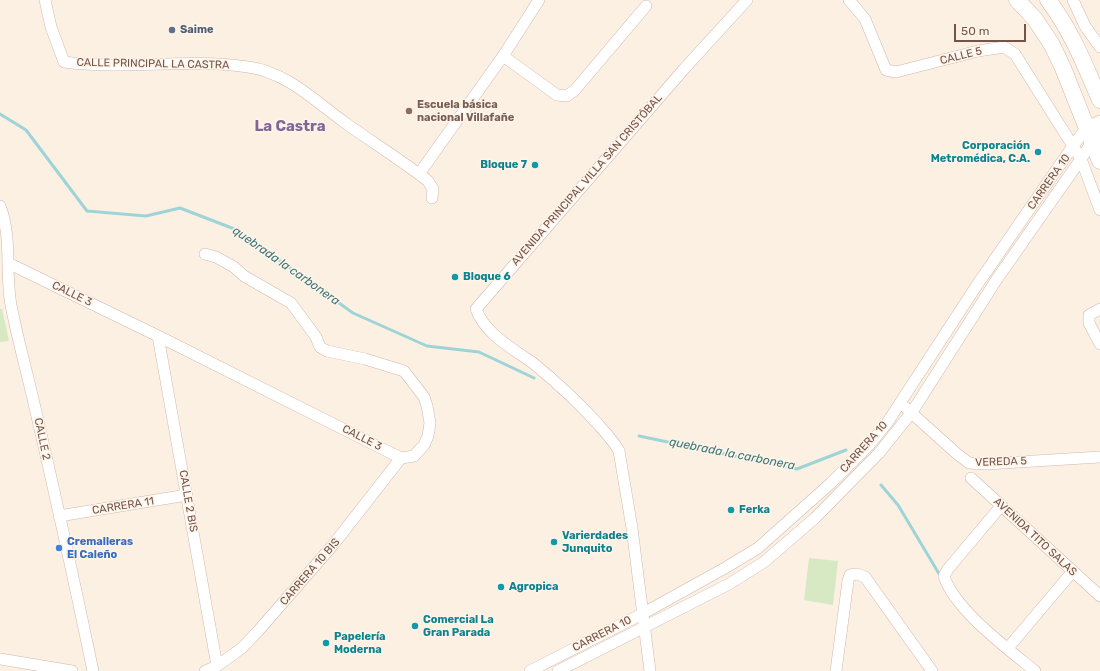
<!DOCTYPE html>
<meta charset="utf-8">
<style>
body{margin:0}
#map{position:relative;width:1100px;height:671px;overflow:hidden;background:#fcf0e3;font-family:Rubik,sans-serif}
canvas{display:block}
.scale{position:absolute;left:954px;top:24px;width:72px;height:18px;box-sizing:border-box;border:2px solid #745449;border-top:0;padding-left:5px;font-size:12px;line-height:14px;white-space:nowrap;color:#745449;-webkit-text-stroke:3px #fff4e9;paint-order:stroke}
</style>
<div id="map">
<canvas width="1100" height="671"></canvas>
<div class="scale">50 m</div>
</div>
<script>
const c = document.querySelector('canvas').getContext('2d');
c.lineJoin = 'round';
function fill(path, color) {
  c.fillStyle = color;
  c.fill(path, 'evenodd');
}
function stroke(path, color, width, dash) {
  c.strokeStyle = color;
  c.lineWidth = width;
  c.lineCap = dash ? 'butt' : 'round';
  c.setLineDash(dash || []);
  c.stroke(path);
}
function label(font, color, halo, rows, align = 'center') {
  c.font = font + ' Rubik,sans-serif';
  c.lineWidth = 3;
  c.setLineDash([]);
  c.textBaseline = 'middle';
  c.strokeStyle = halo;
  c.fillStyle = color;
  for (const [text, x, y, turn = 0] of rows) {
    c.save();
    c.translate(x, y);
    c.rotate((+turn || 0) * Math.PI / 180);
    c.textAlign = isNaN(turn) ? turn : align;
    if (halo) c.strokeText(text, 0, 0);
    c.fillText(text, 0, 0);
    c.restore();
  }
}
const green = new Path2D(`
 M2,309L9,341L0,342V309Z
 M809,558L838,561L833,605L804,600Z`);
const stream = new Path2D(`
 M0,114L26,130L87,211L146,216L180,208L237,230L353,313L427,346L479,352L534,378
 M639,436L797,469L846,450
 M881,485L898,505L941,577`);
const street = new Path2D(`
 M45,0L51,27L64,62C125,70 187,58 248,67C286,72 314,100 344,122C372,142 401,160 428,181L433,189L432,198
 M849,0L865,19L886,70L896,72L978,51L1004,47L1015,54L1081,159L1100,210
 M1073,0L1085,26L1100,47
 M503,56L557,95L567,96L575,90L646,6
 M419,174L503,56L539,0
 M0,206C13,239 4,276 12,310C18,340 26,369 33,399C54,489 74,580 93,671
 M8,263L158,336L401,458L414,456L424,445L428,436L430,423L427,406L424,397L404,371L365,359L327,351L320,347L316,337L291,303L244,276L234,267L216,257L205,254
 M1100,309L1089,315V323L1100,344
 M158,336L217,666
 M906,408L956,453L969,463L986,464L1100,457
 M971,478L1100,596
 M1001,506L948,569L944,576C954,609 1008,649 1035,671
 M59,516L187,495
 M1008,648L1073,571
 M0,659L72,671
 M205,671L217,666L242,648L259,630L333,545L401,458
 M530,671L642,614L725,568L758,548L831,483L870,444L887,423L977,285L1073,146L1087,127L1100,121
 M558,671L729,584L764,562L815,518L879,453L912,412L997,279L1081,159L1100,129
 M650,671L632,528L619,451C613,440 605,432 596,422C577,401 555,381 533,363C512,348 485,334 476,309L684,69L747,0
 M836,671L848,581L850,575L857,574L865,577L932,671`);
const secondary = new Path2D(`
 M1017,0L1035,19L1052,45L1063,68L1100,161
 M1048,0C1071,30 1085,65 1100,100`);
const markers = [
 [172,30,4,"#5c6f8a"],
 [409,111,4,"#8d6e63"],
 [1038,152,4,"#0f9aa8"],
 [535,165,4,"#0f9aa8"],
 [455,277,4,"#0f9aa8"],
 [731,510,4,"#0f9aa8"],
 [554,542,4,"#0f9aa8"],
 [59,548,4,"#3f7fe0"],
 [501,587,4,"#0f9aa8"],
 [415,626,4,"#0f9aa8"],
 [326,643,4,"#0f9aa8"]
];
const serviceNames = [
 ["Saime",180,30]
];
const streetNames = [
 ["CALLE 5",961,56,-14],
 ["CALLE PRINCIPAL LA CASTRA",153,64,1],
 ["AVENIDA PRINCIPAL VILLA SAN CRISTÓBAL",587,180,-49],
 ["CARRERA 10",1049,182,-55],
 ["CALLE 3",72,294,26],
 ["CALLE 3",362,438,27],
 ["CALLE 2",42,439,78],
 ["CARRERA 10",864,447,-48],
 ["VEREDA 5",1001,462,-2],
 ["CALLE 2 BIS",188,501,80],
 ["CARRERA 11",123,506,-9],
 ["AVENIDA TITO SALAS",1035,537,43],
 ["CARRERA 10 BIS",310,572,-49],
 ["CARRERA 10",602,634,-27]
];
const educationNames = [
 ["Escuela básica",417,105],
 ["nacional Villafañe",417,118]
];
const cultureNames = [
 ["Corporación",1030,146,"right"],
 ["Metromédica, C.A.",1030,159,"right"],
 ["Bloque 7",527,165,"right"],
 ["Bloque 6",463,277],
 ["Ferka",739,510],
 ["Varierdades",562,536],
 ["Junquito",562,549],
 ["Agropica",509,587],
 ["Comercial La",423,620],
 ["Gran Parada",423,633],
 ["Papelería",334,637],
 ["Moderna",334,650]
];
const shopNames = [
 ["Cremalleras",67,542],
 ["El Caleño",67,555]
];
const waterNames = [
 ["quebrada la carbonera",286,266,35],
 ["quebrada la carbonera",732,454,11]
];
const districtNames = [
 ["La Castra",290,127]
];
fill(green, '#d6e9c2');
stroke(stream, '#9ed4d7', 3);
stroke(street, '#cfb8ad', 12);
stroke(secondary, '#d2b7aa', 17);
stroke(street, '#fff', 11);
stroke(secondary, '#fff', 16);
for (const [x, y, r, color] of markers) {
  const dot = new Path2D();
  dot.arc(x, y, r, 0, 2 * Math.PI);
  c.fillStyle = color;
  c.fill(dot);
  stroke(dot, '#fff4e9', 1.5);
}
label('bold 11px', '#4e5e75', '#fff4e9', serviceNames, 'left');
label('11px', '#745449', '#fff4e9', streetNames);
label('bold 11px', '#785e54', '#fff4e9', educationNames, 'left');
label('bold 11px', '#0d838f', '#fff4e9', cultureNames, 'left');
label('bold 11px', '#366cbe', '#fff4e9', shopNames, 'left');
label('italic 12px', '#3d7679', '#fff4e9', waterNames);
label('bold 15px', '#816598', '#fff4e9', districtNames);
</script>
